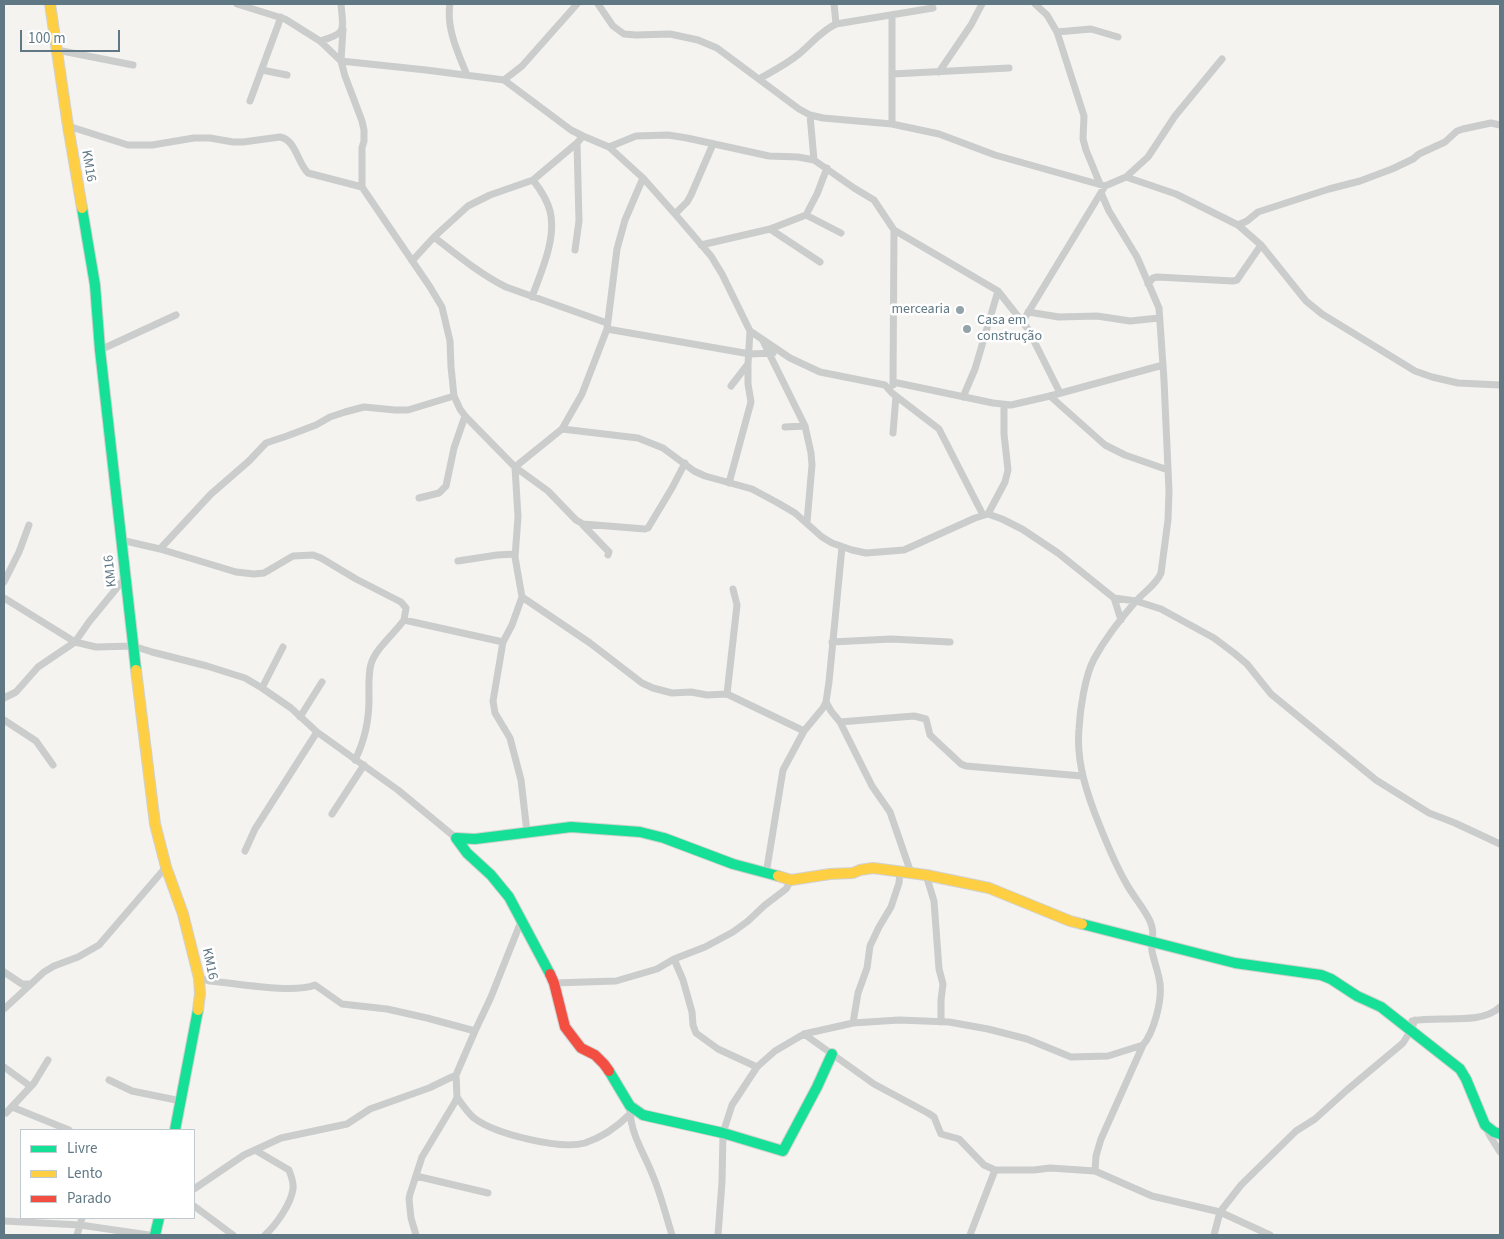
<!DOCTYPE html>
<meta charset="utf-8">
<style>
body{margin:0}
#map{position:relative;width:1504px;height:1239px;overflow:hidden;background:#f4f3f0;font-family:"Source Sans 3",sans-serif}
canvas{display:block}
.frame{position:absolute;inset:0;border:5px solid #607884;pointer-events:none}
.legend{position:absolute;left:20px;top:1129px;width:175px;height:90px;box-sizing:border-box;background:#fff;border:1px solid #bfc9ce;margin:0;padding:6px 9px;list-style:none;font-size:15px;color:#607884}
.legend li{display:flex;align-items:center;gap:10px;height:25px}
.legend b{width:25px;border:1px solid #bfc9ce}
.scale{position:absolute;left:20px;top:30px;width:100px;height:22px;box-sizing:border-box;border:2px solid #607884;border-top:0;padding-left:6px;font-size:15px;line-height:18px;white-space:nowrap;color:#607884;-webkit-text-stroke:4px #fff;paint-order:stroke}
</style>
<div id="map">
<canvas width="1504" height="1239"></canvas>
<div class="frame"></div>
<ul class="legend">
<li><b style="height:6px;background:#16e098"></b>Livre</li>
<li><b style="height:6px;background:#ffcf43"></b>Lento</li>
<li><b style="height:6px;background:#f24e42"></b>Parado</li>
</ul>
<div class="scale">100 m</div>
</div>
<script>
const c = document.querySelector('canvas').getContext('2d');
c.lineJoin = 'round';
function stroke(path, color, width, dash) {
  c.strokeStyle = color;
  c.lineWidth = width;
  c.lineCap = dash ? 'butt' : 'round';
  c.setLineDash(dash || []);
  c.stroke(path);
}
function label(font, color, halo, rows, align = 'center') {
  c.font = font + ' "Source Sans 3",sans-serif';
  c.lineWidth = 5;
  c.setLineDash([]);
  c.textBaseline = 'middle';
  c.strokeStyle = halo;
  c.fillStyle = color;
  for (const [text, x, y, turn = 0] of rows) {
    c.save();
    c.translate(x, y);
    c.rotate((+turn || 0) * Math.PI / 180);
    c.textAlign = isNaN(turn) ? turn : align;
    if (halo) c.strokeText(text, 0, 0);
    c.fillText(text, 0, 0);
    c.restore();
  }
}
const street = new Path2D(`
 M237,4L285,19L320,41L341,61L345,76L362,121L364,130V141L362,148V187L430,287L442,307L450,341L451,367L454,396L460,409L465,416L515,467L548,491L576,520L583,524L645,529L648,528L672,488L685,463
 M450,4C446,28 458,53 467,75
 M598,4L613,26L624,34L636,35L670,34L698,40L717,48L799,109L810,115L823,118L892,124L939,134L995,155L1105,186
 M834,4L836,24
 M1035,4L1047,15L1057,32L1084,116L1083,139L1086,150L1100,184
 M343,29L341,61L426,70L504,80L571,130L583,136L609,147L643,178L675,214L711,256L722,274L750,331L790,358L820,372L885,385L892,393L939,429L983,515
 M1057,32L1091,29L1118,37
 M320,41C348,33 343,30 341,4
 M57,50L133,65
 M262,70L287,75
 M939,72L971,25L982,4
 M892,74L1009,68
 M759,79C773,71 787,64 799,54C812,43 821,31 836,24L933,8
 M504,80L522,66L577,4
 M250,101L281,17
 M810,115L814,160
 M892,124V15
 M68,126L128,145H152L194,138H210L233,142H243L280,137C296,140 297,162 308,173L362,187
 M609,147L636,136L668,135L687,138L769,156L798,157L814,160L854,188L874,200L894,230L998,291L1028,329L1060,393
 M1126,177L1176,194L1238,225L1261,245L1306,301L1322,314L1415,371L1432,377L1458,383L1500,385
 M675,214L687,202L691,195L713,144
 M806,215L841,233
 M1238,225L1247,221L1258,212L1329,189L1360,181L1392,169L1413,159L1419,154L1445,142L1457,131L1463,129L1491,123L1500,125
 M770,229L820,262
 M434,237C457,255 480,274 506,287L607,323
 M701,245L770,229L806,215L817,194L827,168
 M575,250L579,221L577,143
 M412,261L434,237L468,206L490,195L533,180L577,143L583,136
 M1148,284L1153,278L1157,277L1233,281L1237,280L1261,245
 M532,297C541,272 557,238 550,211C547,199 540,189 533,180
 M1028,312L1059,317L1097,316L1130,321L1159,318
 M1023,321L1105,186L1126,177L1148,157L1175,116L1222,59
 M607,329L750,354L773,353
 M763,341L805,426L811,453L812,465L807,522
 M100,350L176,315
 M893,382L993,403L1011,405L1050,396L1163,365
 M893,385L894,230
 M731,386L748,364L750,331
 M1050,396L1105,445L1125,455L1168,470
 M963,397L975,369L998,291
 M785,427L805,426
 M562,429L638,438L663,448L694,471L705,476L752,489L778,503L795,513L822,537L832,543L852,550L866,553L904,550L975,518L988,514L1002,519L1022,529L1058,553L1114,598L1136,601L1161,609L1214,638L1234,653L1247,664L1271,694L1376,780L1429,813L1455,823L1500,844
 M893,433L896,396
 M515,467L518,517L515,557L522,597L512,625L503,642L493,701L495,713L510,738L521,780L527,832
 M515,467L562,429L582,394L607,329L617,249L625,220L643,178
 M729,483L751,402L748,384V364
 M419,498L439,493L446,486L454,448L465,416
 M988,514L1005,482L1008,470L1004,434V405
 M583,525L609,552L608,555
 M121,540L160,549L236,572L254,574L264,573L293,556L313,555L321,558L356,579L401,602L406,608L404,620
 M160,549L211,494L249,461L266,443L287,436L316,425L330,417L345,412L364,407L395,410H408L454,396
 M458,561L497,555L515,554
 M4,582L19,552L29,525
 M522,597L590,643L642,683L653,688L672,693L691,692L707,695L727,694L804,731
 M4,598L75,642L96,647L133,646L152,652L207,666L245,678L262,688L291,708L317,732L398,790L456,838
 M1114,598L1121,620
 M832,642L891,639L950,642
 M262,688L283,647
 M727,694L737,605L733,589
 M4,698L16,692L38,667L75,642L89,622L125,578
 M826,702L831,711L840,722L872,786L890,812L911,873
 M300,717L322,682
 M4,720L36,741L53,765
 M840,722L914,716L926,719L930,735L961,764L966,766L1082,776
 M355,760C365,740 369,721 369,699C369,688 368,675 371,664C376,648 394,634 404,620L503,642
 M332,814L364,765
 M245,851L255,829L317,732
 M766,874L783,770L804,731L823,708L826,702L829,682L842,547
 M926,875L934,901L939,969L943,984L941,1000V1022
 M674,959L683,980L692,1012L693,1025L696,1033L718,1049L757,1067
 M4,972L22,984H30
 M199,978L209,981C236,983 292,994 315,985L342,1004L387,1009L427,1018L475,1031
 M554,983L616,981L657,969L674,959L705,947L733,932L748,921L765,905L786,889L791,880
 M4,1009L44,972L54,966L78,957L99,945L166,867
 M1412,1021C1439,1015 1480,1026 1500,1007
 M853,1023L858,993L867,968L870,946L879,927L891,907L899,883L900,872
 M804,1034L874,1084L928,1113L934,1117L941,1134L959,1139L984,1165L995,1170H1034L1050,1168L1095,1171L1152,1196L1220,1212L1270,1235
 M4,1067L30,1086
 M109,1080L132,1091L181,1101
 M457,1097C462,1104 467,1112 474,1118C495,1134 560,1150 585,1143C603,1137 617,1127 630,1114
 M12,1107L69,1130
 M630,1111C631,1135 645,1155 653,1176C661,1195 666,1216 672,1235
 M6,1113L34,1083L48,1060
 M1486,1128L1490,1136L1500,1152
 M255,1150L289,1170C291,1176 294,1182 293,1189C291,1204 276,1225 265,1235
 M1095,1171L1096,1156L1101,1139L1143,1045C1154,1032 1162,1001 1160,984C1159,973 1154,962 1152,951C1150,939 1156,935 1150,921C1144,908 1133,896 1126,883C1115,864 1107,844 1099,824C1087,794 1076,762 1079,729C1080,709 1085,676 1094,659C1105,639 1122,617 1136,601C1144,592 1157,584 1161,573L1168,520L1169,491L1164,380L1159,308L1137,257L1109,211L1101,193
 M416,1176L488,1193
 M194,1189L244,1155L255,1150L281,1138L347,1124L370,1109L429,1088L456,1075
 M194,1206L233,1235
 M4,1221L80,1225L149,1235
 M77,1235L82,1218
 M416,1235L411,1218L409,1199L410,1194L422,1157L455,1102L457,1097L456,1075L475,1031L491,997L522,919
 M718,1235L722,1182L723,1133L732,1105L757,1067L775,1051L804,1034L853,1023L899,1020L949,1022L988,1029L1027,1039L1071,1057L1108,1056L1143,1045
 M970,1235L995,1170
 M1214,1235L1220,1212L1241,1185L1296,1131L1315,1119L1347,1090L1403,1043L1411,1030L1415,1020`);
const fast = new Path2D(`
 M82,208L95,285L100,350L136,670
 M1082,924L1235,963L1321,975L1331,979L1357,996L1381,1007L1460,1069L1466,1079L1485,1125L1494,1132L1500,1134
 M550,974L509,897L491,875L467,853L456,838L475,839L571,827L640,832L664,838L733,864L778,876
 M609,1071L630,1106L643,1115L723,1133L783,1151L817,1087L832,1054
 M175,1130L198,1010
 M155,1235L159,1218`);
const slow = new Path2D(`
 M50,4L68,126L82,208
 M136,670L155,824L166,867L183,914L199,978L200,994L198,1010
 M778,876L791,880L830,874L853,873L860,870L873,868L926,875L989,888L1070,921L1082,924`);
const jam = new Path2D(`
 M550,974L554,983L565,1027L581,1048L595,1055L604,1064L609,1071`);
const markers = [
 [960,310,5,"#94a3aa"],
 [967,329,5,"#94a3aa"]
];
const streetNames = [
 ["KM16",88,166,80],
 ["KM16",111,571,-96],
 ["KM16",209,964,78]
];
const poiNames = [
 ["mercearia",950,310],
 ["Casa em",977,321,"left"],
 ["construção",977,337,"left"]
];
stroke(fast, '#d0d1d0', 12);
stroke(slow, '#d0d1d0', 12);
stroke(jam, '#d0d1d0', 12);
stroke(street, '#cbcccc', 7);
stroke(fast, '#16e098', 10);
stroke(slow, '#ffcf43', 10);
stroke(jam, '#f24e42', 10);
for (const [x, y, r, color] of markers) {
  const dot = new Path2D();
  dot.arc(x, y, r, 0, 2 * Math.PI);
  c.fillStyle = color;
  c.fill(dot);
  stroke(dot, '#fff', 2);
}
label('14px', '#607884', '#fff', streetNames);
label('14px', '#607884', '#fff', poiNames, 'right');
</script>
